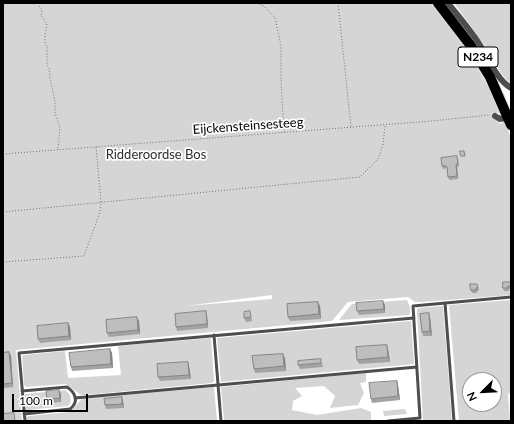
<!DOCTYPE html>
<style>
body{margin:0}
#map{position:relative;width:514px;height:424px;overflow:hidden;background:#fff;font-family:Lato,sans-serif}
canvas{display:block}
.frame{position:absolute;inset:0;border:4px solid #000;pointer-events:none}
.north{position:absolute;left:462px;top:372px;width:40px;height:40px;box-sizing:border-box;background:#fff;border:1px solid #999;border-radius:50%;rotate:246deg;font-size:11px;font-weight:700;line-height:16px;text-align:center;color:#000}
.north::after{content:'';display:block;margin:auto;width:14px;height:18px;background:#000;clip-path:polygon(50% 0,100% 100%,50% 72%,0 100%)}
.scale{position:absolute;left:12px;top:394px;width:76px;height:18px;box-sizing:border-box;border:2px solid #000;border-top:0;padding-left:5px;font-size:12px;line-height:14px;white-space:nowrap;color:#000;-webkit-text-stroke:3px #fff;paint-order:stroke}
</style>
<div id="map">
<canvas width="514" height="424"></canvas>
<div class="frame"></div>
<div class="north">N</div>
<div class="scale">100 m</div>
</div>
<script>
const c = document.querySelector('canvas').getContext('2d');
c.lineJoin = 'round';
function fill(path, color) {
  c.fillStyle = color;
  c.fill(path, 'evenodd');
}
function stroke(path, color, width, dash) {
  c.strokeStyle = color;
  c.lineWidth = width;
  c.lineCap = dash ? 'butt' : 'round';
  c.setLineDash(dash || []);
  c.stroke(path);
}
function label(font, color, halo, rows, align = 'center') {
  c.font = font + ' Lato,sans-serif';
  c.lineWidth = 3.5;
  c.setLineDash([]);
  c.textBaseline = 'middle';
  c.strokeStyle = halo;
  c.fillStyle = color;
  for (const [text, x, y, turn = 0] of rows) {
    c.save();
    c.translate(x, y);
    c.rotate((+turn || 0) * Math.PI / 180);
    c.textAlign = isNaN(turn) ? turn : align;
    if (halo) c.strokeText(text, 0, 0);
    c.fillText(text, 0, 0);
    c.restore();
  }
}
const green = new Path2D(`
 M3,3H431C460,36 482,73 501,112L495,114L500,124L505,121L511,138V295L422,302H415L408,297L348,302L332,321L16,350L22,421H3ZM272,295V299L185,306Z
 M454,3H511V85L501,73L488,50Z
 M407,300L410,307V314L409,315L339,320L350,306L352,304Z
 M511,300V393L508,394L510,421H459L449,305ZM470,380H494V404H470Z
 M443,306L452,421H423L417,310L418,308Z
 M411,321L414,364L221,382L217,338Z
 M211,338L214,381L212,383L84,395H81L66,384L26,387L24,385L22,356L24,355L65,351L68,378L121,375L118,346Z
 M366,373V382L360,383L364,393L358,405L330,408L335,396L324,386L295,388L302,396L293,401L292,410L317,415L361,408L371,412V420L361,421H224L221,387Z
 M214,387L217,421H27L26,417L29,416L69,412L71,411L82,399Z
 M65,390C71,394 73,401 68,406L26,410L25,394Z
 M405,409L407,414L384,416L383,411Z`);
const path = new Path2D(`
 M39,3V6L42,10L41,15L47,24L45,35V43L47,47V65L49,68L50,78L55,101V114L57,118L60,128L58,149
 M257,3L264,6L275,18L281,46V81L284,132
 M338,3L351,127
 M3,154L432,121L489,115
 M3,212L360,177L378,159L383,145L385,125
 M3,262L84,256L100,212L101,202L96,147`);
const lane = new Path2D(`
 M445,303L454,421
 M214,335L221,421
 M22,391L67,387C76,393 79,402 70,409L24,414
 M75,398L417,367
 M25,421L19,353L414,318
 M388,421L420,418L413,306L511,297`);
const street = new Path2D(`
 M448,3C459,17 471,31 480,45C489,59 497,80 511,88
 M495,116L500,119L510,117`);
const primary = new Path2D(`
 M438,3L471,46L490,77L511,125`);
const wall = new Path2D(`
 M457,156L458,159L459,167H457L458,179L449,180L447,168L443,169L442,166Z
 M510,282L511,284V289H509V291H504L503,288Z
 M477,284L478,287L479,291H477V293H472L471,290Z
 M385,305V313L359,315L357,311Z
 M320,306L321,319L290,321L288,317Z
 M207,315L208,328L177,331L176,327Z
 M251,315L252,321L246,322L244,318Z
 M430,317L432,336H423L422,332Z
 M139,321L140,334L109,337L107,333Z
 M68,323L70,327L71,340L40,343L38,339Z
 M110,349L112,353L113,368L72,371L71,367Z
 M388,349L390,362L359,364L357,360Z
 M9,352L11,356L13,387L3,388V353Z
 M285,358L286,371L255,373L254,369Z
 M188,362L189,366L191,379L160,381L158,377Z
 M322,363L323,367L300,369L298,365Z
 M397,381L398,385L400,400L372,403L371,399Z
 M59,390L61,394V402L49,403L47,399Z
 M122,397L123,401L124,408L106,409L105,405Z`);
const shadedWall = new Path2D(`
 M456,164L457,167L458,179L457,176Z
 M383,301L385,305V313L384,309Z
 M318,302L320,306L321,319L319,314Z
 M206,311L207,315L208,328L207,324Z
 M429,313L430,317L432,336L430,331Z
 M137,317L139,321L140,334L138,330Z
 M68,323L70,327L71,340L69,336Z
 M387,345L388,349L390,362L388,357Z
 M110,349L112,353L113,368L111,364Z
 M9,352L11,356L13,387L12,383Z
 M283,354L285,358L286,371L284,366Z
 M188,362L189,366L191,379L189,375Z
 M397,381L398,385L400,400L398,396Z
 M59,390L61,394V402L60,398Z
 M122,397L123,401L124,408L122,404Z`);
const building = new Path2D(`
 M460,151H464L465,156H461Z
 M457,156L458,164H456L457,176L448,177L447,167H446V166H442L441,158Z
 M503,282H510L511,286H508V288H503Z
 M470,284H477L478,288H476V290H471Z
 M383,301L384,309L357,311L356,303Z
 M318,302L319,314L288,317L287,304Z
 M206,311L207,324L176,327L175,314Z
 M250,311L251,317L244,318V312Z
 M429,313L430,331L422,332L420,314Z
 M137,317L138,330L107,333L106,320Z
 M68,323L69,336L38,339L37,326Z
 M387,345L388,357L357,360L356,347Z
 M110,349L111,364L71,367L69,353Z
 M9,352L12,383L3,384V353Z
 M283,354L284,366L254,369L252,356Z
 M321,359V363L298,365V361Z
 M188,362L189,375L158,377L157,364Z
 M397,381L398,396L371,399L369,383Z
 M59,390L60,398L47,399L46,391Z
 M122,397V404L105,405L104,399Z
 M14,413L15,421H3V414Z`);
const shields = [
 [478,57,40]
];
const shieldNames = [
 ["N234",478,57]
];
const streetNames = [
 ["Eijckensteinsesteeg",248,126,-4]
];
const parkNames = [
 ["Ridderoordse Bos",156,155]
];
fill(green, '#d5d5d5');
stroke(primary, '#dbdbdb', 12);
stroke(path, '#707070', 1, [1, 2]);
stroke(lane, '#4e4e4e', 3);
stroke(street, '#4e4e4e', 6);
stroke(primary, '#000', 10);
fill(wall, '#a3a3a3');
fill(shadedWall, '#858585');
fill(building, '#bebebe');
stroke(building, '#858585', 1);
for (const [x, y, w] of shields) {
  const box = new Path2D();
  box.roundRect(x - w / 2, y - 10, w, 20, 3);
  c.fillStyle = '#fff';
  c.fill(box);
  stroke(box, '#000', 1);
}
label('bold 12px', '#000', null, shieldNames);
label('13px', '#000', '#fff', streetNames);
label('13px', '#2c2c2c', '#fff', parkNames);
</script>
